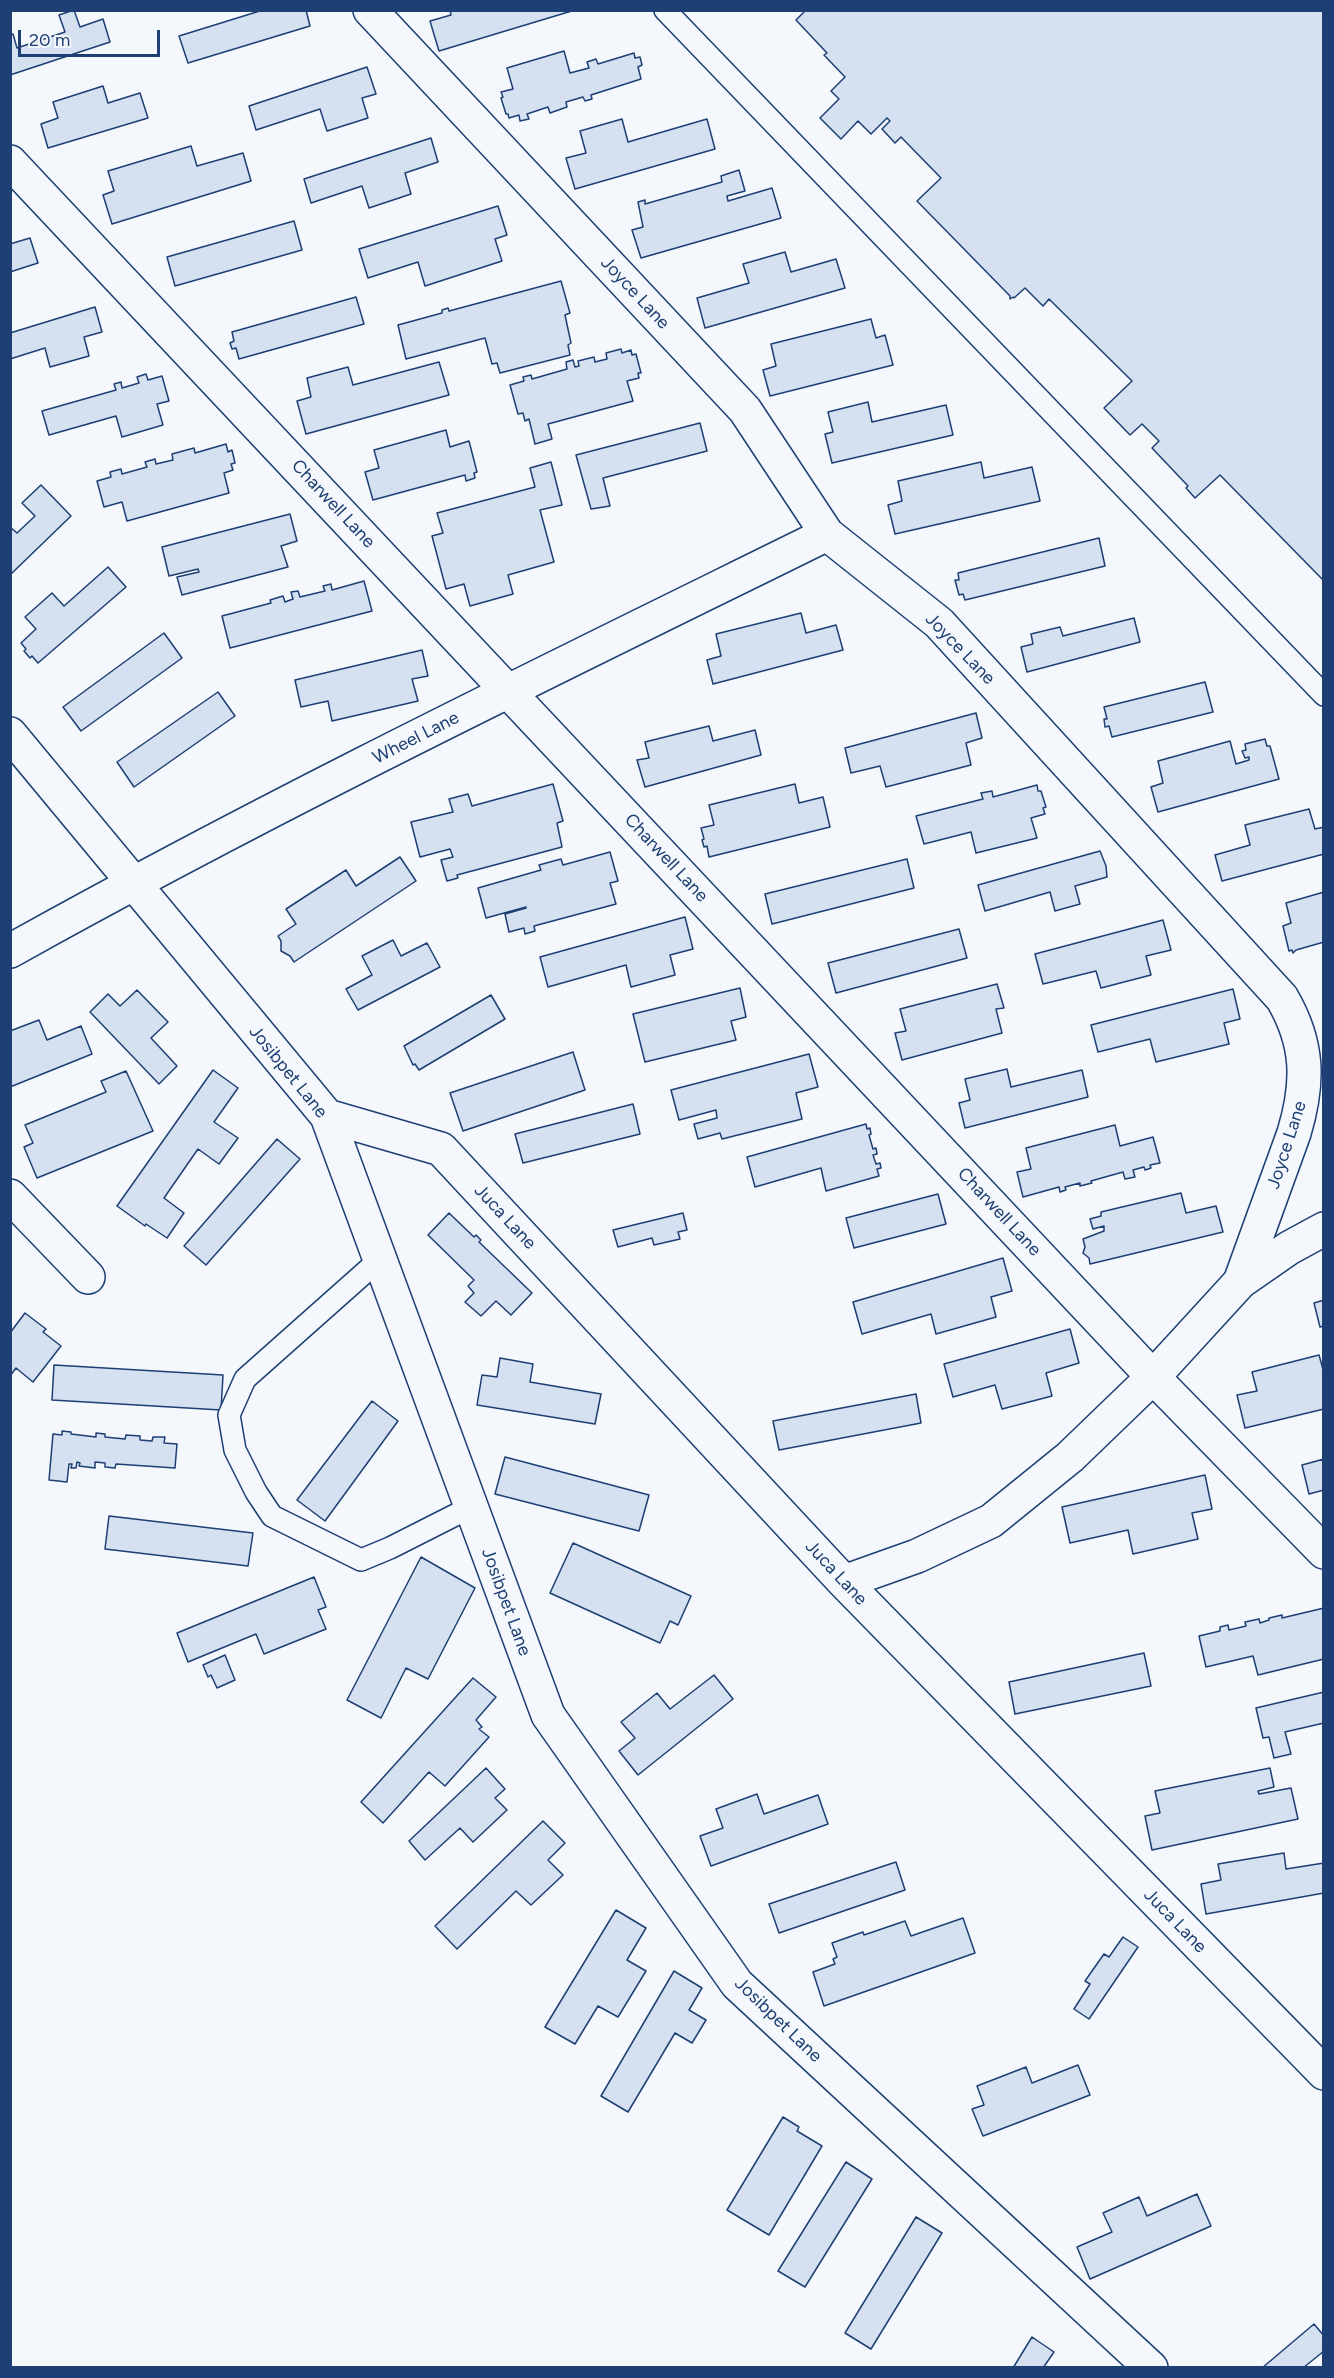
<!DOCTYPE html>
<style>
body{margin:0}
#map{position:relative;width:1334px;height:2378px;overflow:hidden;background:#f4f7fb;font-family:Figtree,sans-serif}
canvas{display:block}
.frame{position:absolute;inset:0;border:12px solid #1d3f73;pointer-events:none}
.scale{position:absolute;left:18px;top:30px;width:142px;height:27px;box-sizing:border-box;border:3px solid #1d3f73;border-top:0;padding-left:8px;font-size:18px;line-height:21px;white-space:nowrap;color:#1d3f73;-webkit-text-stroke:4px #f4f7fb;paint-order:stroke}
</style>
<div id="map">
<canvas width="1334" height="2378"></canvas>
<div class="frame"></div>
<div class="scale">20 m</div>
</div>
<script>
const c = document.querySelector('canvas').getContext('2d');
c.lineJoin = 'round';
function fill(path, color) {
  c.fillStyle = color;
  c.fill(path, 'evenodd');
}
function stroke(path, color, width, dash) {
  c.strokeStyle = color;
  c.lineWidth = width;
  c.lineCap = dash ? 'butt' : 'round';
  c.setLineDash(dash || []);
  c.stroke(path);
}
function label(font, color, halo, rows, align = 'center') {
  c.font = font + ' Figtree,sans-serif';
  c.lineWidth = 4.5;
  c.setLineDash([]);
  c.textBaseline = 'middle';
  c.strokeStyle = halo;
  c.fillStyle = color;
  for (const [text, x, y, turn = 0] of rows) {
    c.save();
    c.translate(x, y);
    c.rotate((+turn || 0) * Math.PI / 180);
    c.textAlign = isNaN(turn) ? turn : align;
    if (halo) c.strokeText(text, 0, 0);
    c.fillText(text, 0, 0);
    c.restore();
  }
}
const building = new Path2D(`
 M74,10L80,27L103,19L110,42L10,75V35L13,34L17,48L65,32L59,15Z
 M263,10H306L310,26L188,63L179,36Z
 M450,10H575L439,51L430,21L451,15Z
 M806,10H1324V581L1220,475L1195,498L1186,488L1188,486L1152,448L1159,441L1142,424L1130,435L1104,408L1132,381L1049,299L1043,306L1025,288L1014,298L1013,297L1010,299V296L917,201L941,178L901,137L895,143L882,129L890,121L887,118L871,134L858,121L841,139L820,118L839,99L831,91L845,77L824,55L827,53L796,20Z
 M564,51L570,73L589,68L587,62L596,59L598,64L634,53L635,58L640,57L642,65L638,67L641,79L591,95L592,99L585,101L583,97L566,102L567,107L550,113L548,107L527,114L529,119L520,121L519,115L509,118L508,114H506L501,98L503,97L501,92L513,89L507,68Z
 M367,67L376,94L362,98L368,118L327,131L320,109L256,130L249,106Z
 M103,86L108,103L140,93L148,118L48,148L41,124L58,118L53,102Z
 M622,119L628,142L707,119L715,149L575,189L566,158L586,153L580,131Z
 M431,138L438,162L405,173L411,194L369,208L362,186L311,203L304,179Z
 M191,146L197,166L243,153L251,181L112,224L103,195L114,191L108,171Z
 M739,170L745,191L727,196L728,201L772,188L781,218L641,258L632,230L643,227L638,202L645,200V204L722,182L721,176Z
 M498,206L507,235L495,239L502,261L425,286L418,262L368,278L359,249Z
 M294,221L302,250L175,286L167,257Z
 M30,238L38,263L10,272V244Z
 M785,252L791,272L836,259L845,288L705,328L697,298L749,283L743,264Z
 M561,281L570,313L565,315L571,343L568,345L570,355L500,373L497,363L492,364L485,338L406,359L398,325L442,313V310L448,308L449,311Z
 M356,297L364,324L239,359L236,348L232,349L230,343L234,341L232,332Z
 M95,307L102,332L84,337L89,356L50,367L45,348L10,359V333Z
 M871,319L876,338L885,335L893,365L770,396L763,370L776,366L771,344Z
 M621,349L622,353L631,350L632,355L636,354L641,373H638L639,378L627,381L633,401L548,424L552,439L535,444L529,419L525,421L523,413L518,414L510,385L524,381L523,377L531,375L532,379L567,369L566,362L573,360L575,367L579,366L578,361L594,357L595,362L607,359L606,353Z
 M439,362L449,395L306,434L297,401L311,397L307,378L348,367L353,385Z
 M146,374L148,380L162,376L169,401L157,404L163,425L122,437L116,416L49,435L42,411L116,390L114,384L121,382L122,388L139,383L137,377Z
 M868,402L872,422L946,405L953,435L832,463L825,434L833,432L828,412Z
 M700,423L707,451L603,478L610,506L591,509L576,455Z
 M446,430L450,447L469,441L477,472L474,473L475,478L466,481L465,475L373,500L365,472L379,468L374,450Z
 M226,444L228,452L232,450L235,463L231,464L233,470L224,473L229,493L127,521L122,502L104,507L97,481L111,477L110,472L121,469L122,474L147,467L145,462L155,459L156,464L173,460L172,454L194,448L195,453Z
 M551,462L562,505L540,510L554,562L508,575L513,594L470,606L464,584L446,589L432,536L443,533L437,513L535,487L530,468Z
 M981,462L984,478L1032,467L1040,501L895,534L888,505L902,501L898,481Z
 M41,485L71,516L10,575V527L17,533L35,516L22,503Z
 M290,514L297,541L281,546L288,567L182,595L177,577L199,572L198,569L169,576L162,547Z
 M1099,538L1105,566L965,600L963,594L959,595L955,580H959L958,573Z
 M108,567L126,587L38,663L32,656L30,658L24,651L26,649L21,643L36,629L25,617L52,593L64,606Z
 M364,581L372,611L230,648L222,616L271,603L270,600L283,596L285,602L293,599L291,592L298,591L300,597L325,591L323,586L331,584L332,590Z
 M801,613L806,633L836,625L843,650L713,684L707,660L721,656L716,634Z
 M1134,618L1140,642L1027,672L1021,647L1033,644L1031,634L1060,627L1063,636Z
 M164,633L182,658L81,731L63,707Z
 M422,650L428,676L412,679L418,701L332,721L328,701L301,707L295,680Z
 M1205,682L1213,712L1112,737L1109,726L1105,727L1104,719H1107L1104,707Z
 M218,692L235,716L134,787L117,762Z
 M976,713L982,738L966,743L971,765L886,787L880,766L851,773L845,748Z
 M709,726L713,741L755,730L761,755L645,787L637,760L649,758L645,742Z
 M1265,739L1267,746H1270L1279,779L1158,812L1151,787L1163,783L1158,761L1230,741L1236,764L1249,760V757L1245,758L1242,751L1246,750L1245,744Z
 M553,784L563,821L557,823L562,847L457,875L458,878L447,881L441,860L453,857L450,849L420,857L411,822L453,812L449,799L468,794L472,806Z
 M795,784L799,803L823,797L830,827L709,857L707,846L704,847L702,840L704,839L701,828L714,825L709,805Z
 M1037,785L1038,791H1041L1046,807L1043,808L1045,814L1031,818L1037,838L976,853L971,832L924,844L916,816L983,799L981,793L992,791L993,797Z
 M1309,809L1315,829L1324,827V854L1222,881L1215,855L1250,845L1245,825Z
 M1100,851L1106,866L1107,877L1075,886L1080,904L1055,911L1050,892L985,911L978,885Z
 M610,852L618,881L610,883L616,904L534,926L535,931L525,934L524,928L509,932L505,914L526,908V907L486,918L478,888L541,870L539,865L561,859L563,865Z
 M400,857L416,881L294,962L290,956L281,951V941L278,936L296,924L286,909L346,870L356,886Z
 M907,859L914,888L772,924L765,894Z
 M1324,892V942L1296,950L1293,953L1292,950L1289,951L1283,926L1291,923L1286,903Z
 M685,917L693,949L670,955L675,975L631,987L626,965L548,987L540,957Z
 M1163,920L1171,950L1146,956L1151,975L1101,988L1096,971L1043,984L1035,954Z
 M959,929L967,958L836,993L828,963Z
 M393,940L401,956L427,943L440,967L358,1010L346,989L372,975L362,956Z
 M997,984L1004,1008L996,1009L1002,1033L902,1060L895,1033L906,1031L900,1009Z
 M740,988L746,1017L731,1021L736,1040L645,1062L633,1014Z
 M1233,989L1240,1019L1224,1023L1229,1044L1156,1062L1150,1039L1098,1052L1091,1025Z
 M137,990L168,1022L151,1038L177,1066L159,1084L90,1012L108,994L120,1006Z
 M491,995L505,1019L419,1070L415,1064L413,1065L404,1046Z
 M39,1020L47,1040L81,1026L92,1054L10,1087V1031Z
 M573,1052L585,1090L463,1131L450,1093Z
 M809,1054L818,1087L796,1093L802,1119L722,1139L720,1133L698,1139L694,1124L717,1118L716,1110L679,1120L671,1090Z
 M1007,1069L1011,1087L1082,1070L1088,1097L965,1128L959,1103L970,1100L965,1079Z
 M213,1070L238,1088L214,1122L238,1138L219,1164L198,1149L164,1198L184,1213L167,1238L146,1224L145,1226L117,1206Z
 M126,1071L153,1131L37,1178L24,1147L33,1143L25,1125L106,1092L101,1081Z
 M633,1104L640,1134L523,1163L515,1134Z
 M866,1124L867,1129L870,1128L871,1134L869,1135L873,1149L876,1148L877,1154L873,1155L876,1164L880,1163L881,1168L877,1169L879,1176L826,1191L821,1168L755,1187L747,1157Z
 M1115,1125L1120,1146L1153,1137L1160,1163L1150,1165L1151,1168L1145,1170L1144,1167L1133,1170L1135,1177L1125,1179L1123,1172L1091,1181L1092,1183L1080,1186V1183L1065,1187L1066,1190L1060,1192L1059,1187L1023,1197L1017,1172L1031,1169L1026,1148Z
 M277,1139L300,1159L206,1265L184,1246Z
 M1181,1193L1186,1213L1216,1206L1223,1232L1090,1264L1089,1258L1083,1253L1085,1247L1083,1239L1104,1231V1226L1093,1229L1090,1219L1101,1216V1212Z
 M938,1194L946,1224L854,1248L846,1218Z
 M449,1213L474,1237L476,1235L481,1240L479,1242L532,1293L511,1315L496,1301L481,1316L465,1302L474,1293L468,1286L474,1280L428,1235Z
 M683,1213L687,1230L678,1232L680,1239L654,1245L652,1238L618,1247L613,1230Z
 M1003,1258L1012,1291L991,1297L996,1317L936,1334L931,1314L862,1334L853,1302Z
 M1324,1300V1326L1320,1327L1314,1303Z
 M25,1313L46,1329L43,1332L61,1346L33,1382L16,1368L10,1376V1333Z
 M1070,1329L1079,1363L1046,1373L1052,1396L1002,1409L995,1385L953,1397L944,1364Z
 M1319,1355L1324,1373V1409L1245,1428L1237,1395L1257,1391L1252,1372Z
 M500,1358L533,1364L530,1382L601,1394L595,1424L477,1405L482,1375L497,1377Z
 M54,1365L223,1375L221,1410L52,1400Z
 M916,1394L921,1423L779,1450L773,1421Z
 M372,1401L398,1421L325,1521L297,1500Z
 M62,1431L71,1432V1434L96,1437V1433L105,1434V1437L125,1439L126,1435L140,1436V1440L152,1441L153,1437H165L164,1443L177,1444L175,1468L116,1464L115,1468L105,1467V1463L95,1462V1468L79,1466L80,1463L77,1462L76,1468H71L72,1464H69L67,1482L49,1480L53,1434L62,1435Z
 M505,1457L649,1495L639,1531L495,1494Z
 M1324,1459V1490L1309,1494L1302,1465Z
 M1205,1475L1212,1509L1192,1513L1198,1539L1133,1554L1128,1530L1070,1543L1062,1507Z
 M109,1516L253,1533L248,1566L105,1549Z
 M573,1543L691,1596L678,1625L670,1621L660,1643L550,1593Z
 M421,1557L475,1588L428,1679L406,1668L381,1718L347,1700Z
 M314,1577L326,1607L318,1610L326,1629L264,1654L256,1634L188,1662L177,1633Z
 M1324,1608V1659L1258,1675L1253,1656L1206,1667L1199,1636L1220,1631V1627L1228,1625L1229,1630L1246,1626L1245,1622L1259,1619L1260,1623L1269,1620V1618L1282,1615V1618Z
 M1144,1653L1151,1686L1015,1714L1009,1682Z
 M225,1655L235,1680L217,1688L211,1675L208,1677L203,1665Z
 M714,1675L733,1699L638,1775L619,1751L635,1738L621,1722L657,1693L670,1709Z
 M473,1678L496,1697L476,1720L482,1727L479,1729L489,1737L445,1786L429,1772L383,1823L361,1802Z
 M1324,1692V1723L1285,1732L1291,1754L1274,1758L1269,1737L1263,1738L1256,1708Z
 M486,1768L505,1789L495,1798L507,1810L473,1842L460,1828L425,1860L409,1841Z
 M1270,1768L1274,1787L1258,1791L1259,1794L1291,1788L1298,1819L1152,1850L1145,1816L1160,1813L1155,1791Z
 M757,1794L764,1814L818,1795L828,1824L711,1866L700,1836L723,1828L716,1809Z
 M543,1821L565,1843L548,1860L563,1875L531,1905L516,1891L457,1949L435,1926Z
 M1284,1853L1286,1869L1324,1863V1893L1206,1914L1201,1884L1221,1880L1218,1864Z
 M896,1862L905,1890L779,1933L769,1904Z
 M616,1910L646,1928L627,1960L646,1971L618,2017L598,2006L575,2044L545,2027Z
 M963,1918L975,1953L824,2006L813,1972L835,1964L833,1959L837,1957L832,1943L863,1932L864,1935L905,1921L911,1936Z
 M1123,1937L1138,1947L1089,2019L1074,2009L1090,1984L1085,1981L1104,1954L1109,1957Z
 M674,1971L702,1988L689,2010L706,2020L692,2043L675,2033L628,2112L601,2096Z
 M1078,2065L1090,2095L983,2136L972,2109L984,2105L977,2086L1026,2067L1032,2083Z
 M783,2117L799,2127L797,2131L822,2146L769,2235L727,2210Z
 M846,2162L872,2179L805,2287L778,2271Z
 M1197,2194L1211,2226L1090,2279L1077,2247L1112,2232L1103,2213L1139,2197L1147,2216Z
 M916,2217L942,2233L871,2349L845,2333Z
 M1314,2324L1324,2336V2351L1303,2368H1262Z
 M1032,2337L1054,2352L1043,2368H1013Z`);
const lane = new Path2D(`
 M665,10L1324,695
 M379,1260L245,1379L229,1415L235,1450L256,1492L272,1516L361,1560L390,1548L471,1507`);
const street = new Path2D(`
 M370,10L745,410L827,534L939,623L1282,998C1309,1044 1309,1083 1294,1133L1240,1282L1289,1248L1324,1229
 M10,162L1153,1377L1324,1552
 M10,734L327,1116L548,1715L737,1984L1151,2368
 M10,951C277,802 553,669 827,534
 M327,1116L441,1149L844,1582L1324,2073
 M10,1196L88,1277
 M844,1582L917,1556L991,1521L1070,1457L1153,1377L1240,1282`);
const streetNames = [
 ["Joyce Lane",635,293,47],
 ["Charwell Lane",333,504,47],
 ["Joyce Lane",960,649,46],
 ["Wheel Lane",416,738,-27],
 ["Charwell Lane",666,858,47],
 ["Josibpet Lane",288,1072,51],
 ["Joyce Lane",1287,1145,-72],
 ["Charwell Lane",999,1212,47],
 ["Juca Lane",505,1217,47],
 ["Juca Lane",836,1573,47],
 ["Josibpet Lane",506,1602,70],
 ["Juca Lane",1175,1921,46],
 ["Josibpet Lane",778,2020,44]
];
fill(building, '#d5e0f0');
stroke(building, '#1d3f73', 1.5);
stroke(lane, '#1d3f73', 24);
stroke(street, '#1d3f73', 36);
stroke(lane, '#f4f7fb', 21);
stroke(street, '#f4f7fb', 33);
label('18px', '#1d3f73', '#f4f7fb', streetNames);
</script>
